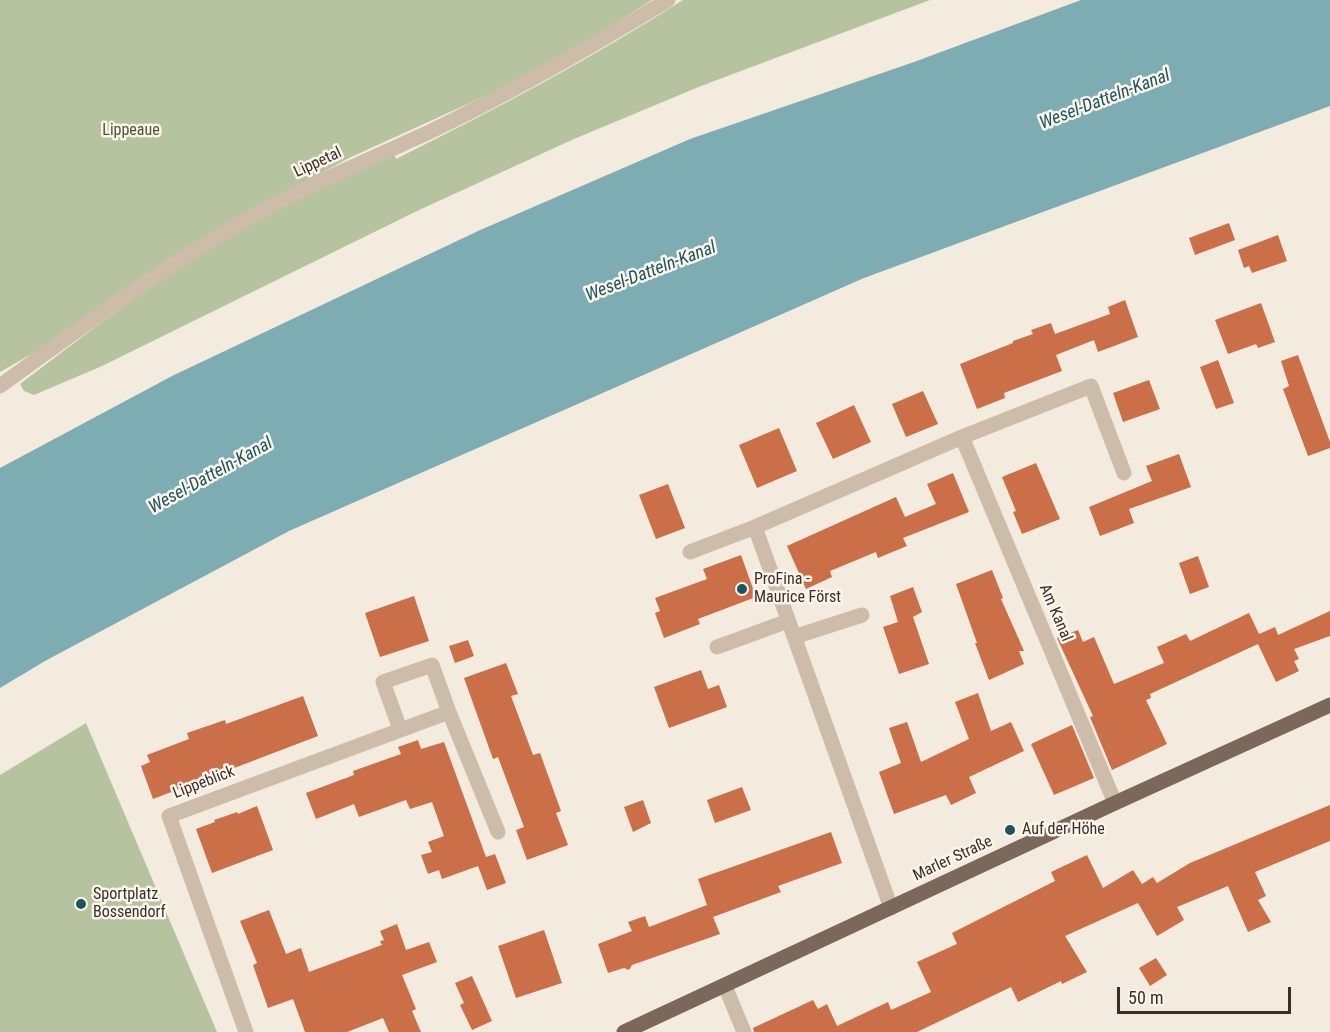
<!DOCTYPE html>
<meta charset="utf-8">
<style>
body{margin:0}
#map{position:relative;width:1330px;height:1032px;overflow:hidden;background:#f4ebdf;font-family:"Roboto Condensed",sans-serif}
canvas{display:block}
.scale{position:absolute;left:1117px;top:987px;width:174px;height:27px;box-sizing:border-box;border:3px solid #3a302a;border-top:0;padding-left:8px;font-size:18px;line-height:21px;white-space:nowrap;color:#3a302a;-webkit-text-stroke:4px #fbf5ec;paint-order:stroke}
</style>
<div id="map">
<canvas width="1330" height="1032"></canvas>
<div class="scale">50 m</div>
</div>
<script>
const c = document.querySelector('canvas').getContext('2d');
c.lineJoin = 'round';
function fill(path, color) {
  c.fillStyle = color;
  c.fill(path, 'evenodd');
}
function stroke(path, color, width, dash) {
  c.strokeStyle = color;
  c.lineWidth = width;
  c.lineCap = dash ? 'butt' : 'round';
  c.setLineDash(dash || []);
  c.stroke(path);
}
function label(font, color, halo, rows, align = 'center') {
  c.font = font + ' "Roboto Condensed",sans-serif';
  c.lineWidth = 5;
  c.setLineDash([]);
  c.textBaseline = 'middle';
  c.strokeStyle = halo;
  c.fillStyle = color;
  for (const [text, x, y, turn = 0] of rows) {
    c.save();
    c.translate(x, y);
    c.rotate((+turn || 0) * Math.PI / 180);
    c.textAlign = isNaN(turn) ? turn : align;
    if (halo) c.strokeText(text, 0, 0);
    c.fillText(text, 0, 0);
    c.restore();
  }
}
const green = new Path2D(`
 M0,0H652L595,36L494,92L349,158L245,215L49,344L0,372Z
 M683,0H930L701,86L574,139L417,211L100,367L34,395L24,391L20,384C89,331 159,278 234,234C285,204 341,180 394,154L396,159C494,110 591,59 683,0Z
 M86,723L217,1032H0V775Z`);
const water = new Path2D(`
 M1081,0H1330V106L864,278L289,531L45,661L0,688V468L172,376L478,231L690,139L914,62Z`);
const building = new Path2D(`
 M1229,223L1235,240L1195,255L1189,238Z
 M1278,235L1287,261L1252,273L1249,266L1244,268L1238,250Z
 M1125,300L1138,337L1098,352L1094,340L1056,355L1062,371L1004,393L1005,398L977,409L960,364L1013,343V341L1033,334L1031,330L1051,323L1055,334L1110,314L1108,307Z
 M1261,303L1275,342L1258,348L1256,344L1228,354L1215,320Z
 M1298,355L1330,442V448L1308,456L1283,389L1289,386L1281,361Z
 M1218,360L1234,403L1216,409L1200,367Z
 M1149,380L1160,409L1123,422L1113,393Z
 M923,391L938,424L906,437L892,404Z
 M854,405L871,442L833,459L816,423Z
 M779,428L797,471L757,488L739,445Z
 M1179,454L1191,487L1129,509L1134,523L1100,536L1089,507L1152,481L1146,466Z
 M1036,463L1060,519L1022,534L1013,512L1016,511L1002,477Z
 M953,473L969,512L903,538L907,546L878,558L876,552L830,571L832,577L806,589L787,546L896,497L905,517L936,504L927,484Z
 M668,484L685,528L656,539L639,495Z
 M741,555L756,597L698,619L700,624L664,638L655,613L660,611L655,598L707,579L703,569Z
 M1198,556L1209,587L1190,594L1179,563Z
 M992,570L1003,598L1001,599L1024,651H1019L1024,664L989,680L975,643H977L956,584Z
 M913,587L922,612L913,617L929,664L899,674L883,627L898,622L890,596Z
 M414,596L429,641L380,657L365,613Z
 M1330,611V636L1294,649L1299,659L1294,661L1299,671L1276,682L1258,644L1150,694L1151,698L1146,700L1167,744L1112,770L1090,717L1093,716L1057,638L1078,630L1083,642L1094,637L1114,684L1164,663L1157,647L1186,634L1190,641L1249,613L1259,634L1275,627L1278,635Z
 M468,640L474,656L455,663L449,646Z
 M506,663L518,694L511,696L533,755L540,753L561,811L556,813L568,845L527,860L516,830L524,827L498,757L493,759L464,678Z
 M701,670L708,689L719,685L727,707L669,728L654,687Z
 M978,693L991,731L1011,722L1024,751L969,777L976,793L951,805L946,795L894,814L879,772L901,763L889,728L907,722L921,762L969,739L955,702Z
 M303,696L318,736L153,799L141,766L150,762L147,755L189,739L187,733L225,720L226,724Z
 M1072,725L1094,778L1054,795L1031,744Z
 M418,740L421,749L444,742L486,857L495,854L506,883L487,890L478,866L442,879L439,870L428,874L421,855L432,852L428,842L444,836L432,802L410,809L406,800L359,817L354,804L316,819L306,793L354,775L353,771L401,754L398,747Z
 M742,787L751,810L715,823L707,800Z
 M643,800L651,823L633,832L624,807Z
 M1330,805V841L1255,872L1266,896L1258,900L1271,922L1248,932L1228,886L1177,907L1184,920L1157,936L1138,903L1065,936L1087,972L1062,984L1061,981L1018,1002L1011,987L917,1032H754L753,1028L813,1000L818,1009L827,1004L837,1026L888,1002L891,1010L931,992L917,962L957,944L952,933L1055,881L1051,872L1087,855L1103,888L1133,870L1142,884L1153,877L1157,883L1190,863Z
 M257,806L273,850L212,873L196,829L215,822L214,820L226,816L237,812L238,814Z
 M831,832L842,863L778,886L781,892L713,917L720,934L632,965L629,970L624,968L608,973L598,944L632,931L628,922L645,916L649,927L707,905L698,879Z
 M269,910L286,954L301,948L309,972L382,945L380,941L384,940L380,931L397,924L406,950L429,942L437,962L402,975L416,1009L412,1011L421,1032H389L383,1018L347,1032H305L293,999L268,1008L253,965L257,963L240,921Z
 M544,930L562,983L516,998L498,946Z
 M1156,958L1167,975L1150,986L1139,968Z
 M472,976L492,1021L472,1030L460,1005L464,1003L455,983Z`);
const minor = new Path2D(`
 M0,386C76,331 152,275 233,227C294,191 360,164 425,134C509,94 589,48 668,0
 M962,437L1091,386L1124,473
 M690,552L755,527
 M794,637L862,615
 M717,647L788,621
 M400,729L383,682L432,665L449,712
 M891,908L755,527L962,437L1115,803
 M725,986L744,1032
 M246,1032L169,816L449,712L498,832`);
const major = new Path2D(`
 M624,1032L1115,803L1330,705`);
const markers = [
 [742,589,6,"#1d555d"],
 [1010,830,6,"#1d555d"],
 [81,904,6,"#1d555d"]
];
const parkNames = [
 ["Lippeaue",131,131]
];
const streetNames = [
 ["Lippetal",318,163,-25],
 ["Am Kanal",1055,613,67],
 ["Lippeblick",204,783,-21],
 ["Marler Straße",953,859,-25]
];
const poiNames = [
 ["ProFina -",754,580],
 ["Maurice Först",754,598],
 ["Auf der Höhe",1022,830],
 ["Sportplatz",93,895],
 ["Bossendorf",93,913]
];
const waterNames = [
 ["Wesel-Datteln-Kanal",1105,100,-21],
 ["Wesel-Datteln-Kanal",651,272,-21],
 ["Wesel-Datteln-Kanal",211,476,-29]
];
fill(green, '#b5c49e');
fill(water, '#7dadb2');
fill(building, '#ca6f47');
stroke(minor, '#cdbcaa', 15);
stroke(major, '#7c685a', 15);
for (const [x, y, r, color] of markers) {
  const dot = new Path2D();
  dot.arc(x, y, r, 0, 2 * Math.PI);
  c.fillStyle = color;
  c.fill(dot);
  stroke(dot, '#fbf5ec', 2);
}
label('16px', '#46592c', '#fbf5ec', parkNames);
label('16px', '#3a302a', '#fbf5ec', streetNames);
label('16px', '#3a302a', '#fbf5ec', poiNames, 'left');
label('italic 18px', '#1d555d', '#fbf5ec', waterNames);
</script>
